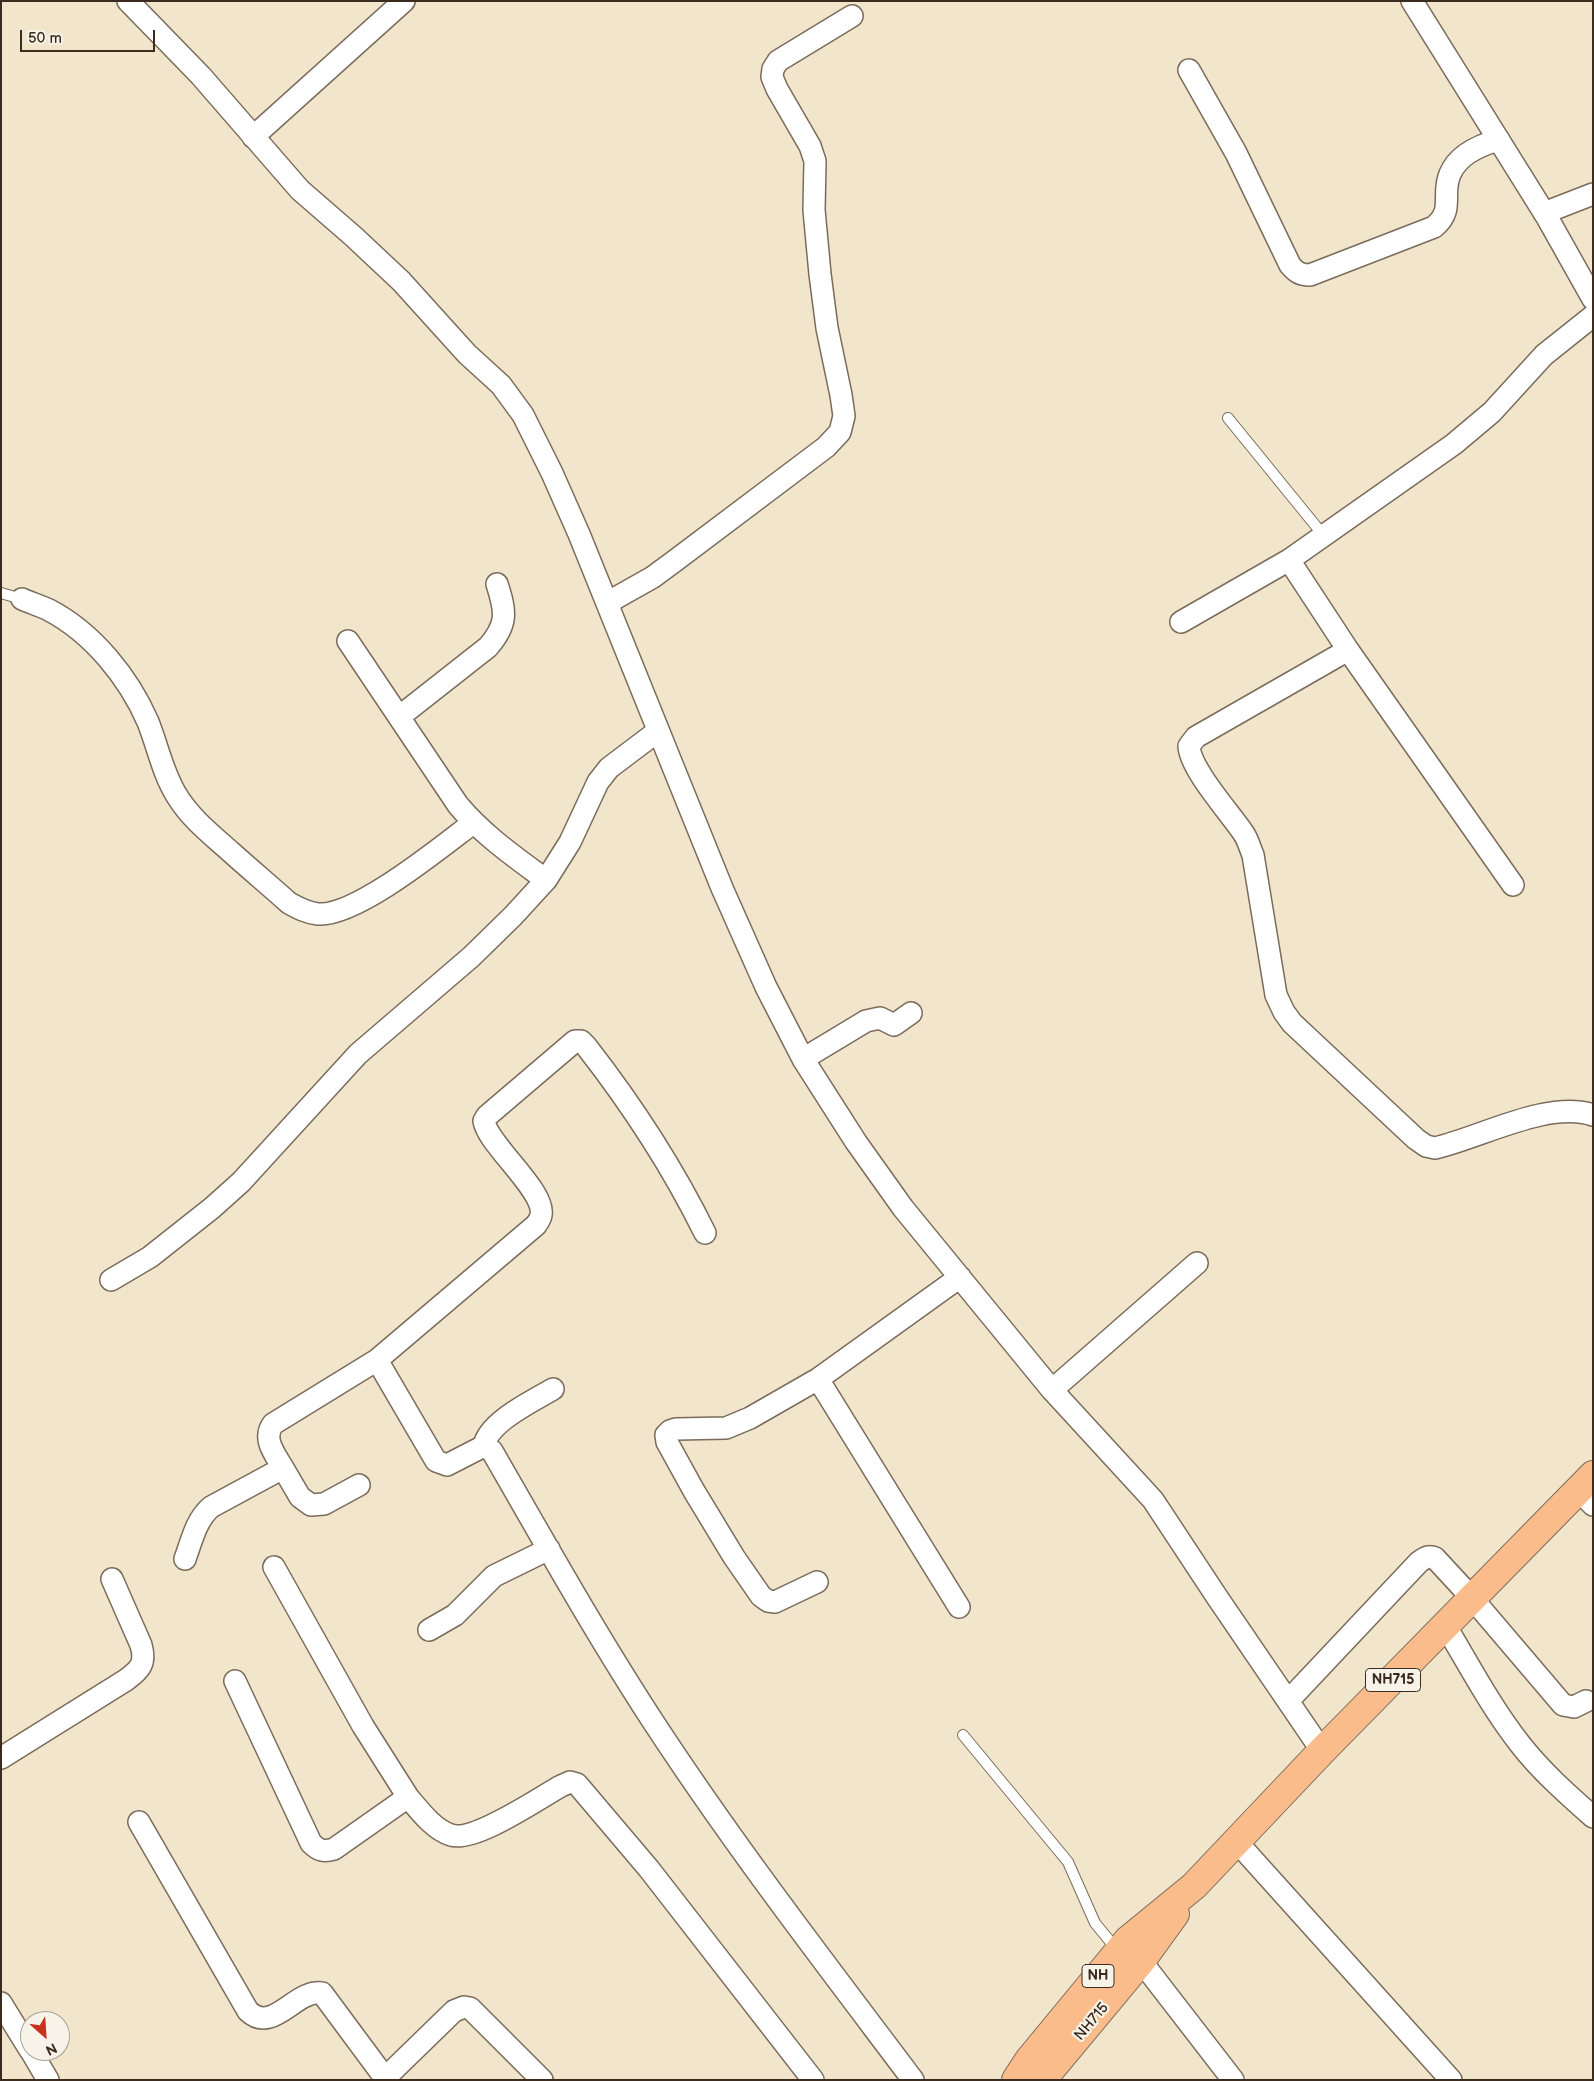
<!DOCTYPE html>
<style>
body{margin:0}
#map{position:relative;width:1594px;height:2081px;overflow:hidden;background:#f1e5cb;font-family:"Balsamiq Sans",sans-serif}
canvas{display:block}
.frame{position:absolute;inset:0;border:2px solid #3b2a1e;pointer-events:none}
.north{position:absolute;left:20px;top:2011px;width:50px;height:50px;box-sizing:border-box;background:#f7f3e8;border:1px solid #aca397;border-radius:50%;rotate:154deg;font-size:14px;font-weight:700;line-height:20px;text-align:center;color:#3b2a1e}
.north::after{content:'';display:block;margin:auto;width:18px;height:22px;background:#c8321e;clip-path:polygon(50% 0,100% 100%,50% 72%,0 100%)}
.scale{position:absolute;left:20px;top:30px;width:135px;height:22px;box-sizing:border-box;border:2px solid #3b2a1e;border-top:0;padding-left:6px;font-size:15px;line-height:18px;white-space:nowrap;color:#3b2a1e;-webkit-text-stroke:4px #f7f3e8;paint-order:stroke}
</style>
<div id="map">
<canvas width="1594" height="2081"></canvas>
<div class="frame"></div>
<div class="north">N</div>
<div class="scale">50 m</div>
</div>
<script>
const c = document.querySelector('canvas').getContext('2d');
c.lineJoin = 'round';
function stroke(path, color, width, dash) {
  c.strokeStyle = color;
  c.lineWidth = width;
  c.lineCap = dash ? 'butt' : 'round';
  c.setLineDash(dash || []);
  c.stroke(path);
}
function label(font, color, halo, rows, align = 'center') {
  c.font = font + ' "Balsamiq Sans",sans-serif';
  c.lineWidth = 4.5;
  c.setLineDash([]);
  c.textBaseline = 'middle';
  c.strokeStyle = halo;
  c.fillStyle = color;
  for (const [text, x, y, turn = 0] of rows) {
    c.save();
    c.translate(x, y);
    c.rotate((+turn || 0) * Math.PI / 180);
    c.textAlign = isNaN(turn) ? turn : align;
    if (halo) c.strokeText(text, 0, 0);
    c.fillText(text, 0, 0);
    c.restore();
  }
}
const service = new Path2D(`
 M1228,418L1324,536
 M1,593L22,599
 M963,1735L1068,1862L1095,1923L1118,1951`);
const minor = new Path2D(`
 M128,1L201,76L300,190L353,236L401,281L467,354L501,385L523,415L552,473L579,534L722,888L766,987L803,1059L856,1142L903,1208L1052,1390L1153,1500L1217,1597L1322,1751
 M1412,1L1548,219L1593,299
 M1189,70L1236,153L1290,265C1296,272 1300,275 1310,275L1434,227C1455,210 1441,195 1450,174C1458,155 1480,145 1499,140
 M253,137L404,1
 M1544,213L1593,194
 M1593,316L1544,355L1492,412L1454,444L1289,560L1348,650L1196,737L1189,746C1190,769 1230,813 1244,834C1248,840 1250,848 1253,855L1276,995L1284,1012L1292,1023L1416,1139L1426,1146L1435,1148C1480,1138 1547,1100 1593,1115
 M22,599C31,603 41,606 49,610C93,633 129,678 148,722C158,747 163,774 177,796C191,819 212,835 232,853C251,870 270,886 289,903C298,908 307,913 318,914C356,917 441,847 473,823
 M607,603L653,577L676,560L826,447L840,432L844,416L841,395L827,328L820,274L814,210L815,161L810,146L777,89L772,77L773,69L778,61L852,16
 M1181,622L1289,560
 M348,641L458,805C483,835 515,857 546,880
 M1348,650L1513,885
 M399,717L488,647C508,624 506,612 497,584
 M803,1059L866,1021L880,1018L894,1025L911,1013
 M705,1233C672,1166 632,1105 586,1046L581,1041H575L487,1116L484,1121C487,1144 546,1191 541,1215C541,1218 538,1222 536,1225L377,1360L436,1461L447,1465L484,1446L492,1451C545,1543 597,1636 656,1726C736,1848 825,1963 913,2080
 M111,1280L150,1257L212,1208L241,1182L358,1054L471,957L513,916L546,880L570,842L598,782L609,768L658,731
 M818,1379L959,1607
 M1052,1390L1197,1263
 M484,1446C488,1422 533,1401 553,1389
 M283,1468L300,1497L311,1505L324,1504L359,1485
 M1578,1490L1593,1505
 M185,1559C192,1540 196,1520 211,1507L283,1468C275,1454 262,1439 273,1424L377,1360
 M274,1567L363,1726L408,1797
 M817,1582L775,1602L768,1601L761,1596L734,1557L694,1491L667,1442L666,1435L670,1431L676,1429L726,1428L750,1418L818,1379L960,1277
 M1445,1625C1469,1665 1491,1707 1520,1744C1541,1771 1567,1794 1593,1817
 M429,1630L455,1615L494,1576L549,1549
 M235,1681L311,1843C319,1851 324,1852 334,1849L408,1797C419,1810 434,1830 451,1835C474,1843 539,1798 561,1786L570,1782L577,1784L649,1869L813,2080
 M1288,1701L1419,1562C1425,1558 1428,1555 1435,1558L1471,1597L1563,1705L1574,1707L1586,1701
 M1,1758L126,1680C141,1669 146,1663 141,1645L112,1579
 M139,1822L248,2011C273,2035 295,1989 322,1993L385,2078
 M1236,1841L1451,2080
 M1141,1961L1233,2080
 M1,2003L30,2050
 M31,2051L48,2080
 M383,2080L454,2011L464,2007L470,2008L542,2080`);
const trunk = new Path2D(`
 M1016,2080L1029,2060L1128,1940L1194,1886L1322,1751L1593,1475
 M1042,2080L1141,1961L1175,1914`);
const shields = [
 [1393,1680,55],
 [1098,1976,32]
];
const shieldNames = [
 ["NH715",1393,1680],
 ["NH",1098,1976]
];
const streetNames = [
 ["NH715",1092,2022,-50]
];
stroke(service, '#7b6b5b', 12);
stroke(minor, '#7b6b5b', 24);
stroke(trunk, '#7b6b5b', 30);
stroke(service, '#fff', 10);
stroke(minor, '#fff', 21);
stroke(trunk, '#fabc8b', 28);
for (const [x, y, w] of shields) {
  const box = new Path2D();
  box.roundRect(x - w / 2, y - 11.5, w, 23, 4);
  c.fillStyle = '#f7f3e8';
  c.fill(box);
  stroke(box, '#3b2a1e', 1);
}
label('bold 14px', '#3b2a1e', null, shieldNames);
label('15px', '#3b2a1e', '#f7f3e8', streetNames);
</script>
